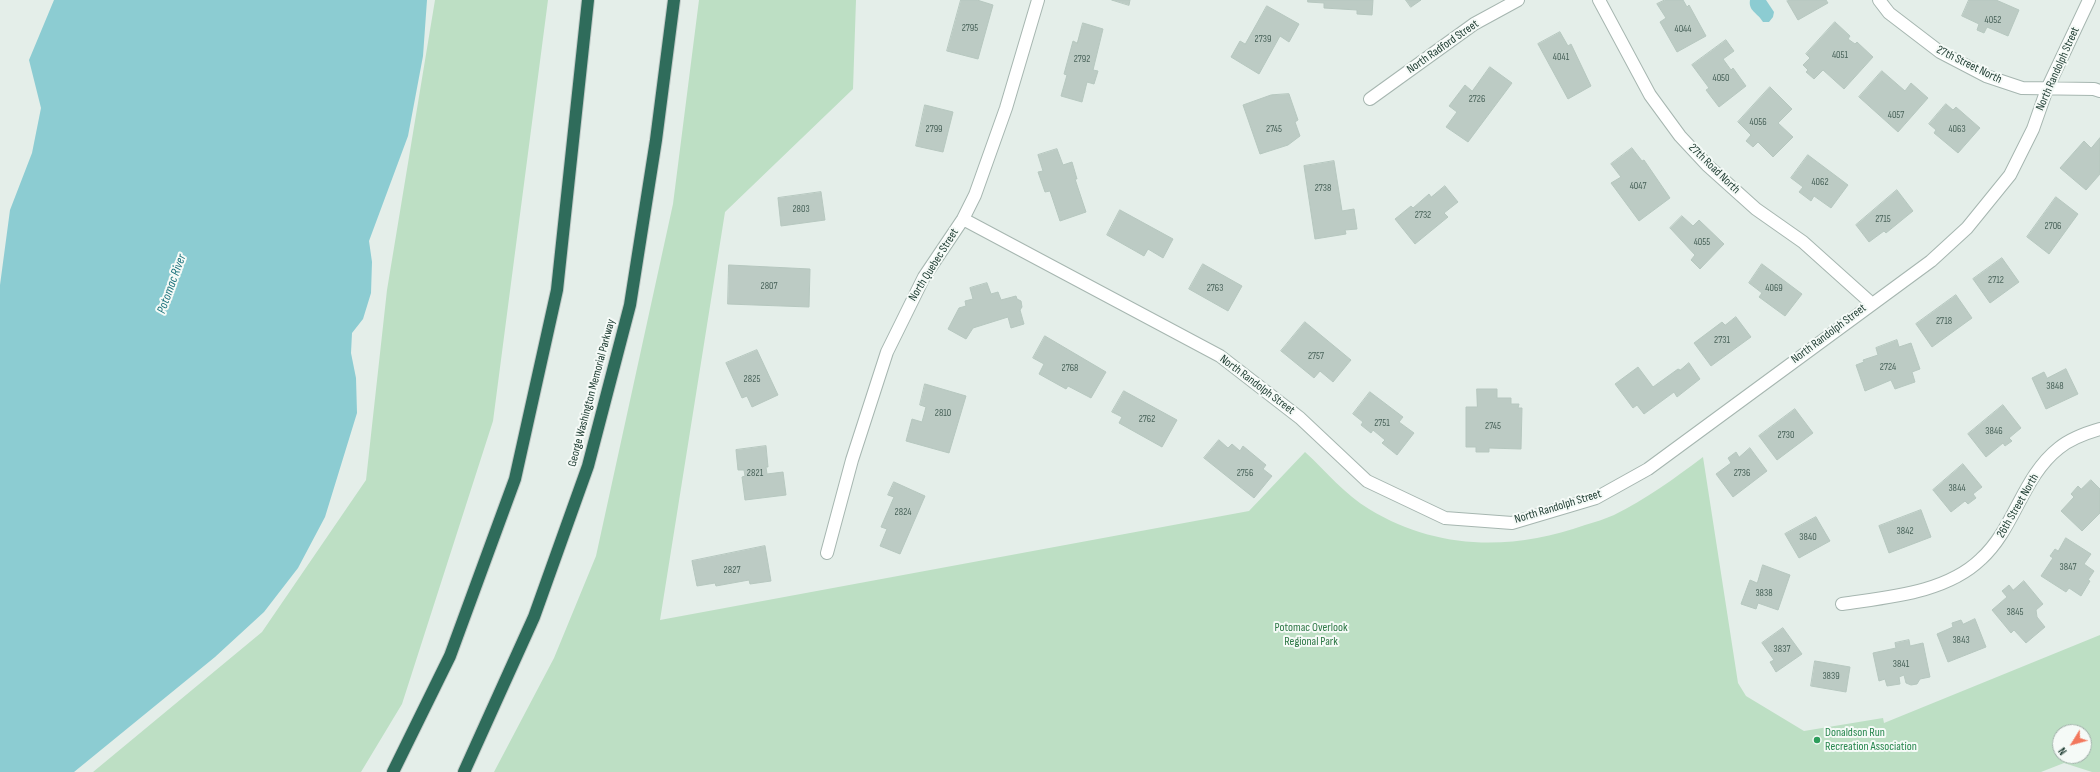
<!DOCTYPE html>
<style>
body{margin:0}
#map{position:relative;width:2100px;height:772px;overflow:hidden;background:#e4eee9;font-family:"Sofia Sans Condensed",sans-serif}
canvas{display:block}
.north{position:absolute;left:2052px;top:724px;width:40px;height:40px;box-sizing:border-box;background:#f5faf7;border:1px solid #a1b0aa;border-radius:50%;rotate:233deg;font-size:11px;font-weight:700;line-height:16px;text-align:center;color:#234036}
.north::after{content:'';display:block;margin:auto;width:14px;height:18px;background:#f2785d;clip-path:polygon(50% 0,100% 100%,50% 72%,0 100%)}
</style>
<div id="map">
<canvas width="2100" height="772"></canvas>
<div class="north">N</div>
</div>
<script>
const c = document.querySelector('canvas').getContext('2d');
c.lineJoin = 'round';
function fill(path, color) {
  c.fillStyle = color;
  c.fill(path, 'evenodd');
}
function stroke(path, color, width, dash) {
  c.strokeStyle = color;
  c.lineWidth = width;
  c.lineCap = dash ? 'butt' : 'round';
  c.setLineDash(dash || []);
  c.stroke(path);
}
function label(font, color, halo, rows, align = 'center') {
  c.font = font + ' "Sofia Sans Condensed",sans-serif';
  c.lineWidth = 4;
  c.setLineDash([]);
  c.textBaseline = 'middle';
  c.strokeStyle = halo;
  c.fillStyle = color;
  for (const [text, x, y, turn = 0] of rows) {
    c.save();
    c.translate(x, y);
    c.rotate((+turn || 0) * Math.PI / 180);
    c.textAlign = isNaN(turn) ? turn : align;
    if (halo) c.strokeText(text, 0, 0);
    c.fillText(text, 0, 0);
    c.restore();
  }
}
const green = new Path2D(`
 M435,0H548L493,421L402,704L361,772H93L262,632L366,480L387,290Z
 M699,0H856L853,89L725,212L660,620L1249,511L1305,452C1326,471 1345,495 1369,509C1436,550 1512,551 1585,525C1595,522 1605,519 1614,515C1645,500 1675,478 1703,457L1738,683L1746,696L1804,731L1883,718L1884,723L2100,635V772H2092L2064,763L2041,772H494L554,658L596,556L673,204ZM2060,732H2084V756H2060Z`);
const water = new Path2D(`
 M54,0H427L423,56L408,136L369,241L372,262L371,293L363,319L352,333L351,353L356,378L357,413L325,517L298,568L264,612L215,657L74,772H0V285L10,210L32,153L41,108L29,60Z
 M1750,0H1766L1774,12L1773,17L1769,22H1763C1758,13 1748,11 1750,0Z`);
const building = new Path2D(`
 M961,0H977L993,5L978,59L947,51Z
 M1112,0H1130L1129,5Z
 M1308,0H1373L1372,15L1357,14V10L1324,8V3L1308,2Z
 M1406,0H1421L1411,7Z
 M1665,0H1683L1687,7L1689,5L1706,36L1677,52L1660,22L1666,18L1657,4Z
 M1788,0H1826L1828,3L1798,20L1787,1Z
 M1969,0H1996L2019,10L2008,36L1987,27L1984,33L1977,30L1979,24L1962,16Z
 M1267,6L1299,24L1289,42L1280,36L1259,74L1231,57L1240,41L1245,44Z
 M1835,22L1850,36L1848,39L1855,44L1857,42L1873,57L1844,89L1823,70L1814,79L1806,72L1808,70L1803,65L1810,58L1806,54Z
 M1083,23L1103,29L1093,70L1098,71L1094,84L1087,82L1082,102L1061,96L1067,75L1064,74L1073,41L1077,43Z
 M1560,32L1568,46L1571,44L1591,86L1568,99L1538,44Z
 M1726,40L1734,51L1723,59L1731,70L1733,68L1746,86L1719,107L1706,90L1709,88L1692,65Z
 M1490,67L1512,83L1468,142L1446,127L1457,112L1449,106L1465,85L1472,91Z
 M1882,71L1905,91L1911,83L1928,98L1898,132L1859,97Z
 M1770,87L1792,109L1778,123L1793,137L1773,157L1758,142L1753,147L1746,141L1751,135L1738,122Z
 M1289,94L1298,120L1295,122L1300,136L1288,145L1260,154L1243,105L1271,95Z
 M1946,104L1953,110L1956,107L1980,128L1958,153L1934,133L1936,130L1929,124Z
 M925,105L953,112L943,152L916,146Z
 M2100,138V174L2086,190L2060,168L2084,141L2091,148Z
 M1632,148L1642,161L1644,160L1670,198L1639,221L1611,183L1621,177L1611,164Z
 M1057,149L1063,165L1072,162L1077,179H1075L1086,212L1060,221L1050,191L1045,192L1038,172L1043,171L1038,155Z
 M1808,155L1848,185L1831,208L1814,196L1811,201L1799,192L1803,187L1791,178Z
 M1334,161L1342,211L1354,209L1357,229L1345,230L1346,234L1315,239L1304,166Z
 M1445,186L1458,202L1444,213L1448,217L1415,244L1395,219L1411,206L1413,208L1429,194L1431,197Z
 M1897,190L1913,211L1886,233L1884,231L1869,242L1856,225Z
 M821,192L825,220L781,226L778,198Z
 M2056,197L2078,214L2049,254L2027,237Z
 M1120,210L1173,239L1163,258L1148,249L1144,256L1107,235Z
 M1682,216L1693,226L1699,220L1724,244L1700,269L1691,260L1695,255L1670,228Z
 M2002,258L2019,282L1990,303L1973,279Z
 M1203,264L1242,286L1228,311L1189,289Z
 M1762,264L1802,294L1785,316L1759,297L1762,293L1749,283Z
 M729,265L810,269L809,307L728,304Z
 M987,283L991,294L998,292L1001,300L1016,296L1017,299L1021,301L1022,307L1020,310L1024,324L1011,328L1008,317L973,328L966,339L948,329L959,308L966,306L965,301L973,299L970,288Z
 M1956,295L1972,318L1932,347L1916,324Z
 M1736,317L1751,337L1711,366L1694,343L1722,322L1725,325Z
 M1305,322L1351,360L1333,382L1320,371L1314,378L1281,351Z
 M1045,336L1106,372L1091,398L1068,386L1066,389L1039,374L1044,364L1033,358Z
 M1897,340L1899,347L1911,343L1920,369L1912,372L1915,382L1895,389L1891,380L1865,391L1856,365L1864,362L1863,360L1878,355L1876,348Z
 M757,350L778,395L752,407L747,396L742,398L726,363Z
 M1689,363L1700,379L1677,397L1674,392L1644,414L1637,405L1633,408L1615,384L1638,367L1653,387L1678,369L1680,370Z
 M2066,369L2078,394L2046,409L2032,378L2044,372L2047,378Z
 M925,384L966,396L949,453L906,441L912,419L922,422L926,407L920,405Z
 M1477,389H1497V398H1511V404H1519L1518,408H1522L1521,449L1489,448V452H1476V447H1466V407H1477Z
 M1124,391L1177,420L1162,447L1119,423L1122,417L1112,412Z
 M1370,392L1403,417L1399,422L1414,433L1397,455L1382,443L1385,440L1373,430L1371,433L1361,425L1363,422L1353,414Z
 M2003,405L2021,428L2009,438L2012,441L2005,446L2003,443L1986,457L1968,434Z
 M1795,409L1813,433L1777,460L1759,436Z
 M1219,440L1228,448L1232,444L1240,451L1243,446L1266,465L1263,469L1272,476L1254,498L1204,458Z
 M766,446L768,467H766L767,474L783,472L786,495L745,500L742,477L745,476L744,470H738L736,450Z
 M1750,448L1767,471L1733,497L1716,474L1731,463L1728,458L1736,452L1739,457Z
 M1963,464L1982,487L1973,494L1976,498L1968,504L1965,501L1951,512L1933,490Z
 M2091,480L2100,489V513L2082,531L2061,511L2074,497L2071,494L2078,486L2081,489Z
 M894,482L925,496L900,554L880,546L887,529L881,527L894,497L888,495Z
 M1921,510L1931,537L1889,553L1879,526Z
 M1816,517L1830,541L1799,558L1785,534Z
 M2066,538L2091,554L2084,564L2094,571L2088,580L2090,581L2081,596L2069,588L2066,592L2041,576L2053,558L2050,556L2055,549L2058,551Z
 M765,546L771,581L750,584L749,580L716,586L715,583L697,586L692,561Z
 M1763,565L1790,575L1778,610L1758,603L1756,609L1741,604L1750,580L1757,583Z
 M2024,581L2043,604L2036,610L2037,617L2045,627L2026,643L2014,630L2011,633L1992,610L2007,597L2002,591L2009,585L2013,590Z
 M1975,619L1986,647L1948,662L1937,634L1953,627L1952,623L1961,620L1963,624Z
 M1783,628L1802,654L1776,672L1770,662L1774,660L1762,643Z
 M1909,640L1910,646L1923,643L1930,677L1920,679L1917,684L1911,685L1906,683L1904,675L1899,677L1900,684L1887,686L1885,679L1879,681L1873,653L1896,648L1895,643Z
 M1815,661L1850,667L1846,692L1811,686Z`);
const street = new Path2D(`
 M1599,0L1650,95L1680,136L1707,165L1756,209L1803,242L1871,303
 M1879,0L1889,13L1940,52L1986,76L2022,88L2094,89L2100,91
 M1370,99L1474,24L1518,0
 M963,219L1220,356L1300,418L1367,481L1445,518L1512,523L1596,498L1648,469L1931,261L1967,228L2010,175L2033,129L2047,89L2089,0
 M827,553L852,460L887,352L924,277L963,219L975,195L1006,108L1038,0
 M1842,604C1888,597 1946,593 1981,559C2015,528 2022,477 2059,448C2070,439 2086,433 2100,429`);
const highway = new Path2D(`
 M393,772L450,656L515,479L557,290L588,0
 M464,772L534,617L588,466L630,305L656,140L674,0`);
const markers = [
 [1817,740,4,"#2e9e5b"]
];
const numberNames = [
 ["4052",1993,20],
 ["2795",970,28],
 ["4044",1683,29],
 ["2739",1263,39],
 ["4051",1840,55],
 ["4041",1561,57],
 ["2792",1082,59],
 ["4050",1721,78],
 ["2726",1477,99],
 ["4057",1896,115],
 ["4056",1758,122],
 ["2799",934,129],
 ["2745",1274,129],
 ["4063",1957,129],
 ["4062",1820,182],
 ["4047",1638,186],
 ["2738",1323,188],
 ["2803",801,209],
 ["2732",1423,215],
 ["2715",1883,219],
 ["2706",2053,226],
 ["4055",1702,242],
 ["2712",1996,280],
 ["2807",769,286],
 ["2763",1215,288],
 ["4069",1774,288],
 ["2718",1944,321],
 ["2731",1722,340],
 ["2757",1316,356],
 ["2724",1888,367],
 ["2768",1070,368],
 ["2825",752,379],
 ["3848",2055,386],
 ["2810",943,413],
 ["2762",1147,419],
 ["2751",1382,423],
 ["2745",1493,426],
 ["3846",1994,431],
 ["2730",1786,435],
 ["2821",755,473],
 ["2756",1245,473],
 ["2736",1742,473],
 ["3844",1957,488],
 ["2824",903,512],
 ["3842",1905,531],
 ["3840",1808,537],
 ["3847",2068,567],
 ["2827",732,570],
 ["3838",1764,593],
 ["3845",2015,612],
 ["3843",1961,640],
 ["3837",1782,649],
 ["3841",1901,664],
 ["3839",1831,676]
];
const streetNames = [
 ["North Radford Street",1443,47,-35],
 ["27th Street North",1969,65,26],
 ["North Randolph Street",2058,69,-66],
 ["27th Road North",1714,169,44],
 ["North Quebec Street",934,265,-58],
 ["North Randolph Street",1829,334,-37],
 ["North Randolph Street",1257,385,37],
 ["George Washington Memorial Parkway",592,393,-75],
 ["26th Street North",2018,506,-60],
 ["North Randolph Street",1558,507,-17]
];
const parkNames = [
 ["Potomac Overlook",1311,628],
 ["Regional Park",1311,642]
];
const leisureNames = [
 ["Donaldson Run",1825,733],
 ["Recreation Association",1825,747]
];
const waterNames = [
 ["Potomac River",172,284,-70]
];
fill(green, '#bddfc4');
fill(water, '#8cccd2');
fill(building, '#bccbc4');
stroke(building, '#b6c7bf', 1);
stroke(street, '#a6b6b0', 14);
stroke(highway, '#c1cac7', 14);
stroke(street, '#fff', 12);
stroke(highway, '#2f6c5b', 12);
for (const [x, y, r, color] of markers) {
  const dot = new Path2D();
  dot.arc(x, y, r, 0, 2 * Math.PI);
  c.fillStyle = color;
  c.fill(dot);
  stroke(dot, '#f5faf7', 1.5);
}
label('10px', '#49635a', null, numberNames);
label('12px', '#234036', '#f5faf7', streetNames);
label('12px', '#2d7745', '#f5faf7', parkNames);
label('12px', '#27864d', '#f5faf7', leisureNames, 'left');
label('italic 13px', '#1c737c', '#f5faf7', waterNames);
</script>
